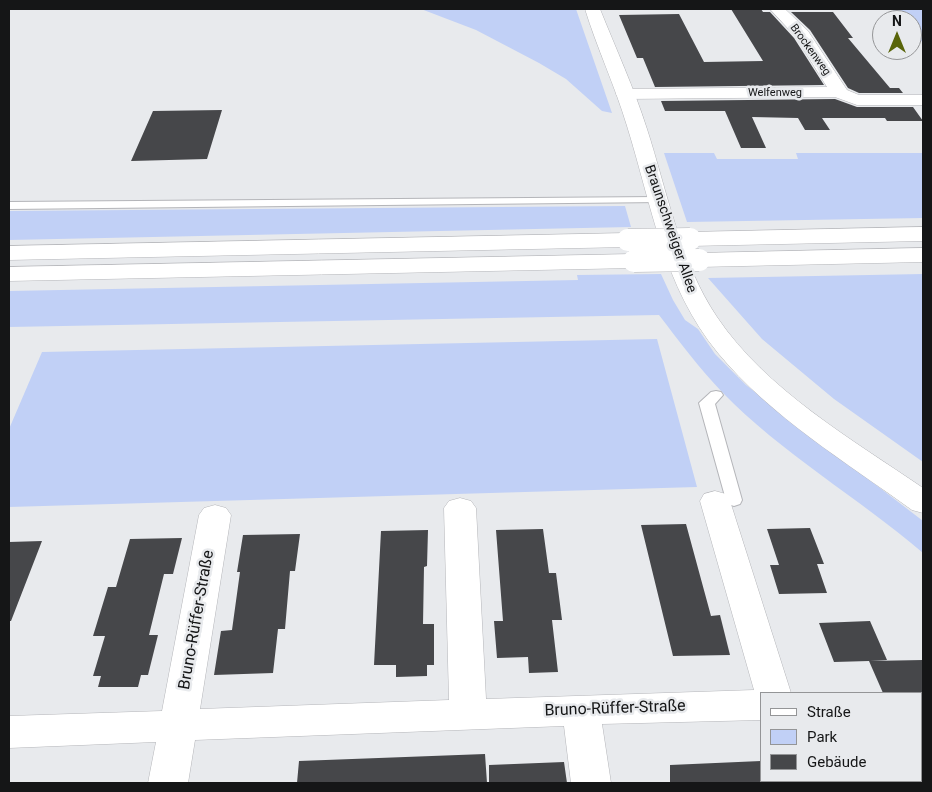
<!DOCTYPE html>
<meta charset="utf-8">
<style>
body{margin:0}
#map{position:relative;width:932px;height:792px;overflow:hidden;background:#e8eaed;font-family:Roboto,sans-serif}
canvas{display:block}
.frame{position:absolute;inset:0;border:10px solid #151617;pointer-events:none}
.legend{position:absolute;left:760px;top:692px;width:162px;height:90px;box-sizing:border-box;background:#e8eaed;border:1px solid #949597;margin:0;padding:6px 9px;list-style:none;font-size:15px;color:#151617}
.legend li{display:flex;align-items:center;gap:10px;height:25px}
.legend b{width:25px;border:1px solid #949597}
.north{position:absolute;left:872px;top:10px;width:50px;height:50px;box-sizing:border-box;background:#e8eaed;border:1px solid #949597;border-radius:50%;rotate:0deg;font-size:14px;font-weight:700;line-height:20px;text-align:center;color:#151617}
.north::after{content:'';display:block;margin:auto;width:18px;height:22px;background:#59650a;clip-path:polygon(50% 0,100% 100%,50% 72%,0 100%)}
</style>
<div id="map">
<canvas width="932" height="792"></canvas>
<div class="frame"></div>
<ul class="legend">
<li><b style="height:6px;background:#fff"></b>Straße</li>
<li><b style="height:14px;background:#c1d0f6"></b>Park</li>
<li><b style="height:14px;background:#46474a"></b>Gebäude</li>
</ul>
<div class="north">N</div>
</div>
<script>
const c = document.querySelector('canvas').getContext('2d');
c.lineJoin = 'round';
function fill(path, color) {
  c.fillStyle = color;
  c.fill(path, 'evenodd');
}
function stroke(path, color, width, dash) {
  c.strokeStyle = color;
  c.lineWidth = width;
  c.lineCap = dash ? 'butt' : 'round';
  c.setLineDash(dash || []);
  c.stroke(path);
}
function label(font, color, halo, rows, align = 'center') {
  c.font = font + ' Roboto,sans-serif';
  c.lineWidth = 5;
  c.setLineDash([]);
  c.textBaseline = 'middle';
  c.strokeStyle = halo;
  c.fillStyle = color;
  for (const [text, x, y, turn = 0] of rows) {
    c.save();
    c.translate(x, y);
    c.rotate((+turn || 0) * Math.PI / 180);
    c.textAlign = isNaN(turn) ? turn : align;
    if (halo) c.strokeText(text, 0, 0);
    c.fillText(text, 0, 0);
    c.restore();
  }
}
const green = new Path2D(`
 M421,9H576L612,113L602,111L566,79L539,63L476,30Z
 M892,9H921L923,11V43L912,31V20H902Z
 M664,153H714L717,159H798L796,153H923V218L687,222Z
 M625,206L631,227L9,240V211Z
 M661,274L673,300L685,320L698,329L715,354L746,385L923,521V553C859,498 781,453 722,392C699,368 679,341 659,315L9,327V291L578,280L577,275Z
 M923,274V462L834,399L762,339L708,278Z
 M657,339L697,487L9,507V429L42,352Z`);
const building = new Path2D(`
 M731,9H761L763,12H770L794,38L824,85L655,87L643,58H637L619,15L679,14L704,62L763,61Z
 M791,12H833L853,38H848L890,88H899L903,93H859L848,88L810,30Z
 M835,99L857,107H913L923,121H887L885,118H822L830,130H805L798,118L752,117L766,148H741L725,111H665L661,101Z
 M222,110L207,159L131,161L153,111Z
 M686,524L711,616L720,615L730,655L673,656L641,525Z
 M810,528L824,564H817L827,593L779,594L770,565H779L767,529Z
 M543,529L549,573H556L562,620H552L558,672L529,673L528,657L497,658L494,621H503L496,530Z
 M428,530L427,566L424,567L423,624H434V665H427V676L396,677V665H374L381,531Z
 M300,534L295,571H290L285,629H278L273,673L214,675L221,631L232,630L240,572H237L243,535Z
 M182,538L173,574H164L149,635H158L148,675H141L138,687H98L101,676H93L105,636H93L108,587H116L130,539Z
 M42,541L11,621H9V542Z
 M870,621L887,660L870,661L923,660V693H883L869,661L834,662L819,623Z
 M485,754L487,783H297L299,761Z
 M761,761V783H670V765Z
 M564,762L567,783H489V765Z`);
const lane = new Path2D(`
 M658,197L662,198L664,200L662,202L9,209V202Z
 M716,391L721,392L723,395L715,404L742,500L740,504L734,506L728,504L726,500L699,403L711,392Z`);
const street = new Path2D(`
 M770,9H785L808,31L847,90L859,95H923V105H857L835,97L625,99L619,98L616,94L619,90L625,89L827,87L796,37Z
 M715,491L726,494L730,501L791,693H761V720L602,724L611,783H571L564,726L195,740L188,783H148L156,742L9,748V716L162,711L199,515L204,508L215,505L226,508L231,515L200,709L449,700L444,508L449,501L460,498L471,501L476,508L486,699L754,690L700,501L704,494Z
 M921,749L923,750V783L909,781H921Z`);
const secondary = new Path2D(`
 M585,9H600C616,49 634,88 647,129C667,191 680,262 717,317C766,390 853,440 923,488V513L912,510C846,462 771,417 718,353C663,286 652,206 627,126C615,86 597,48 585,9Z`);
const highway = new Path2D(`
 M923,227V241L690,246L682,244L679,239L682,234L690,232Z
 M628,233L636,235L639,240L636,245L628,247L9,260V246Z
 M923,248V262L699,267L691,265L687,260L691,255L699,253Z
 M634,254L642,256L646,261L642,266L634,268L9,281V267Z`);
const highwayBridge = new Path2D(`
 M628,240L690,239
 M634,261L699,260`);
const farStreetnames = [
 ["Brockenweg",810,50,54],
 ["Welfenweg",775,93]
];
const streetNames = [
 ["Braunschweiger Allee",670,229,71]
];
const nearStreetnames = [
 ["Bruno-Rüffer-Straße",197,620,-80],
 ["Bruno-Rüffer-Straße",615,709,-2]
];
fill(green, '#c1d0f6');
fill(building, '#46474a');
stroke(lane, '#b4b5b9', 2);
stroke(street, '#b4b5b9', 1);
stroke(secondary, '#b4b5b9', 1);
stroke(highway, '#b4b5b9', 1);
fill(lane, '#fff');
fill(street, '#fff');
fill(secondary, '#fff');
fill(highway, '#fff');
stroke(highwayBridge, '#b4b5b9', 23, []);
stroke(highwayBridge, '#fff', 22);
label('11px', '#151617', '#e8eaed', farStreetnames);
label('14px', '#151617', '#e8eaed', streetNames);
label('16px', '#151617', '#e8eaed', nearStreetnames);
</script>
